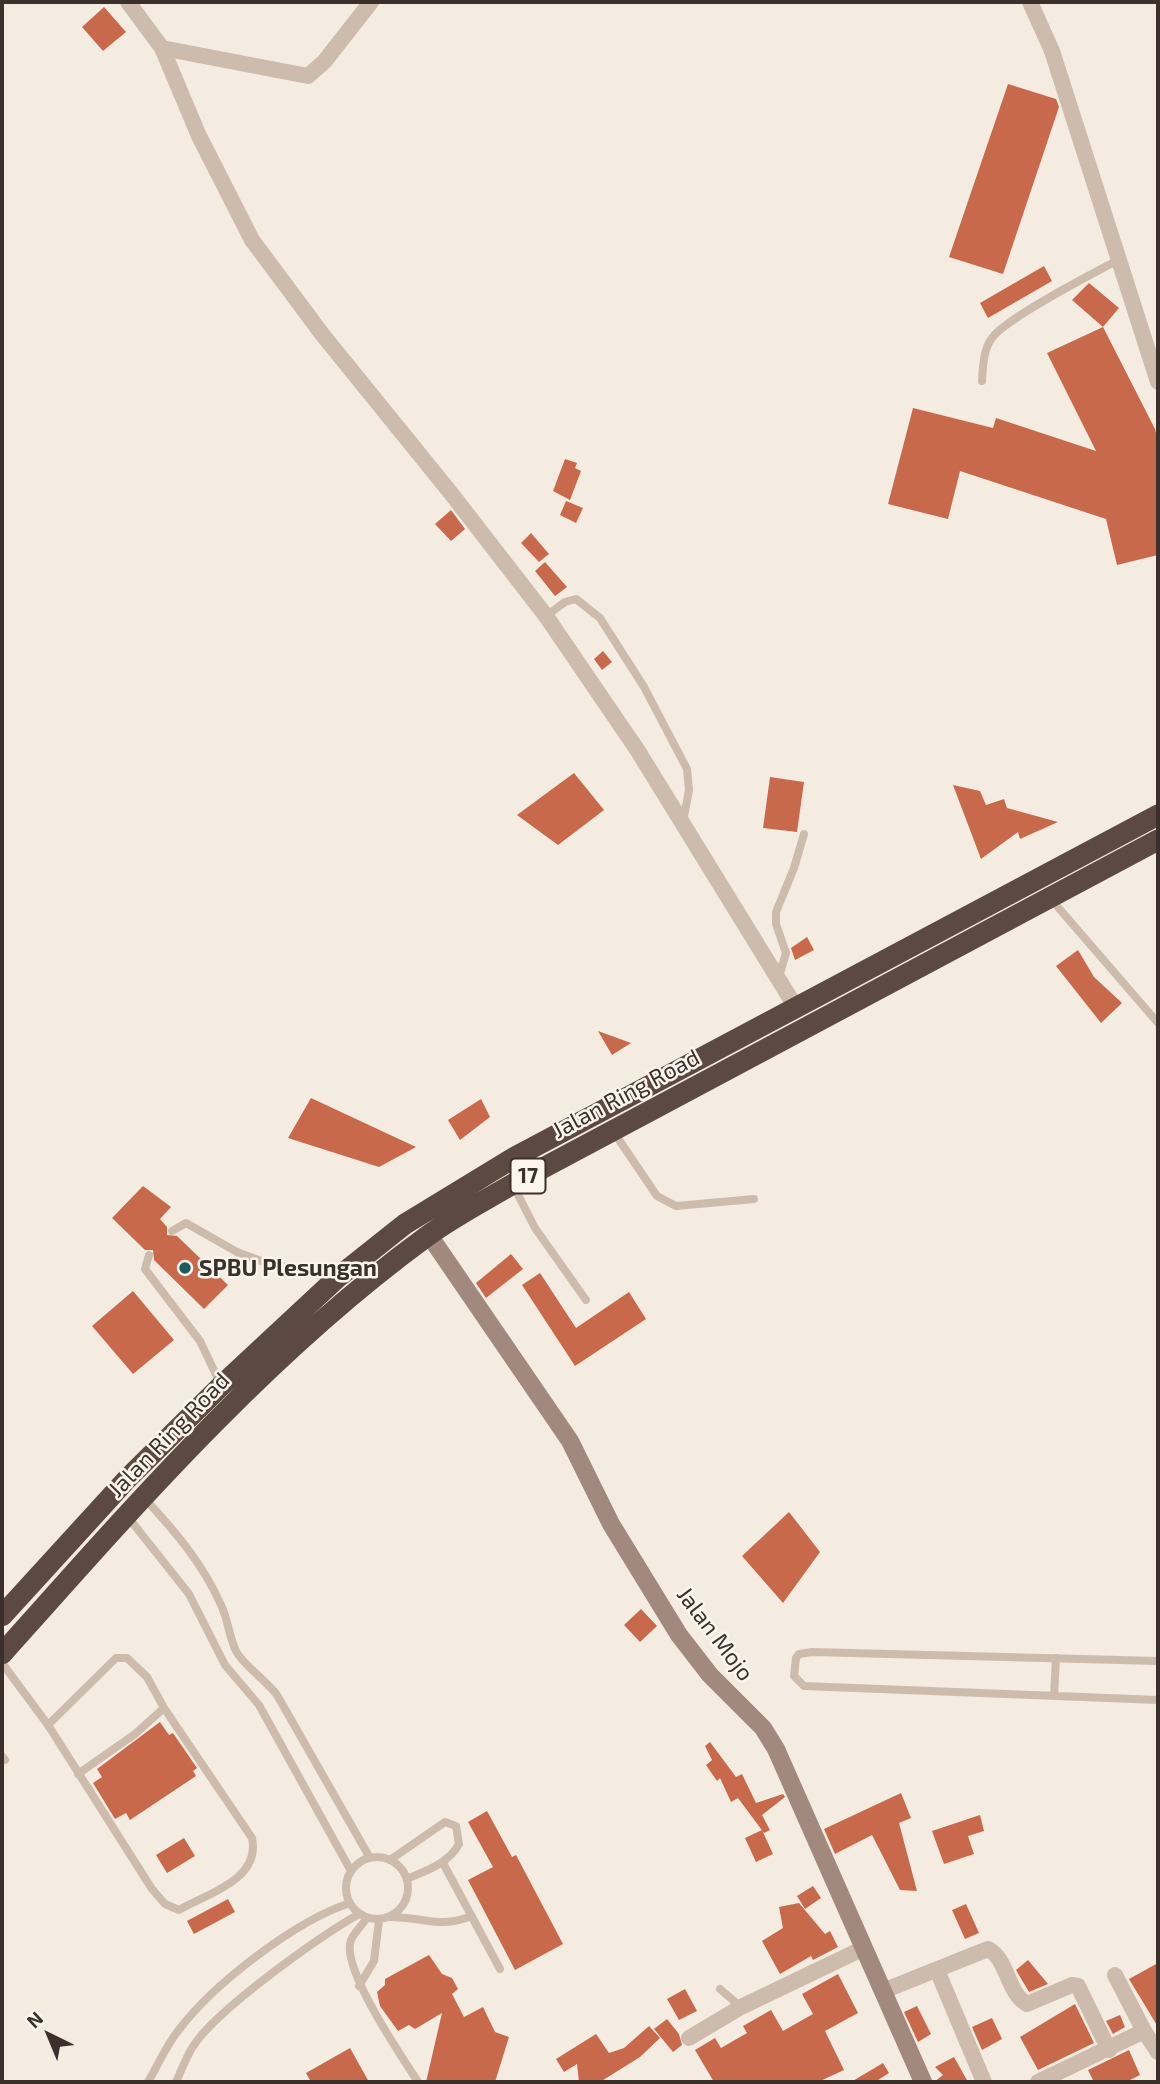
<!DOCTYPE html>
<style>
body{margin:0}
#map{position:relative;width:1160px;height:2084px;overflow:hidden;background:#f4ebe1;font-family:"Exo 2",sans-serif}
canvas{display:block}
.frame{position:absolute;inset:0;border:4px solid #3b302b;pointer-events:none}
.north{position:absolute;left:14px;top:2000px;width:70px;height:70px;-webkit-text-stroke:5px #fbf5ee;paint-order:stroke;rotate:317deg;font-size:19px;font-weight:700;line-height:28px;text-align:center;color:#3b302b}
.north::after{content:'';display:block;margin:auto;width:24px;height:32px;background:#3b302b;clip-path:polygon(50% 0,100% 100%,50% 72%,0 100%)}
</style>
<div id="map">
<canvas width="1160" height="2084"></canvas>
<div class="frame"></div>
<div class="north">N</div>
</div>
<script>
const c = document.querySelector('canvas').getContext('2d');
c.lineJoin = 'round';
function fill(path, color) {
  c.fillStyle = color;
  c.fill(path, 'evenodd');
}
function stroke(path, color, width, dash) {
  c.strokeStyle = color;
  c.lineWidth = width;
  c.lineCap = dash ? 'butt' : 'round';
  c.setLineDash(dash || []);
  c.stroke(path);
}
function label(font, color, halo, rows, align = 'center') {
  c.font = font + ' "Exo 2",sans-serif';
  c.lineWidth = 5;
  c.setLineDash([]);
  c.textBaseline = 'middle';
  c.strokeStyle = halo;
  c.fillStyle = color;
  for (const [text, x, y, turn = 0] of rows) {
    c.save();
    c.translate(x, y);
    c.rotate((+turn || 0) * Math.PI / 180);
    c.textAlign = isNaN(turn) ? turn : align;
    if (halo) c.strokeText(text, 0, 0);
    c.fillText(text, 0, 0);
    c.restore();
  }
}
const building = new Path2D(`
 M104,7L126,32L103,51L82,27Z
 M1008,84L1056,99L1059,107L1003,274L949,257Z
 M1044,266L1052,281L988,318L980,303Z
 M1089,283L1119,308L1103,327L1072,300Z
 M1103,327L1155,429L1158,441V555L1117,565L1106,519L960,471L948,519L888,504L913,408L993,428L996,418L1096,451L1047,353Z
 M565,459L577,463L575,468L581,471L570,500L553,491Z
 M566,501L583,508L576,523L560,515Z
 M451,510L465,529L451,541L435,524Z
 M531,533L549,554L539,562L521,543Z
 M545,562L567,587L555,596L535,571Z
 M603,651L612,662L602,670L594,659Z
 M574,773L604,810L558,845L517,815Z
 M770,777L804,782L797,832L763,828Z
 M953,785L980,791L986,805L1004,799L1007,808L1058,822L1020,839L1018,832L981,859Z
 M807,937L814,950L795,960L791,948Z
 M1078,950L1094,977L1122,1003L1101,1023L1056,966Z
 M598,1031L631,1043L612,1055Z
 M311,1098L416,1147L379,1167L288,1138Z
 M481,1099L490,1117L460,1140L448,1120Z
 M143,1186L171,1207L160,1219L167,1227V1235L177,1236L228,1285L204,1309L154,1260L153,1250H145L112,1218Z
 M511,1254L523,1269L486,1298L476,1283Z
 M540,1273L576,1328L629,1292L646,1319L575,1366L522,1285Z
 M133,1291L174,1340L133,1374L92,1326Z
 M789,1512L820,1552L783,1603L742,1556Z
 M641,1609L657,1626L640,1642L624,1625Z
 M160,1722L169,1735L173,1733L197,1768L193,1771L196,1776L130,1820L126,1813L115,1819L93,1783L102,1777L97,1769Z
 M710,1742L736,1777L742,1774L756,1803L783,1794L785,1797L762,1815L770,1830L764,1833L738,1798L731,1802L720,1778L717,1781L706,1765L712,1760L705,1746Z
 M901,1793L911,1818L899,1823L917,1891L900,1890L872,1835L835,1854L824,1829Z
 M487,1811L512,1857L516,1855L563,1944L515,1970L468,1880L493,1867L468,1822Z
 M980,1815L984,1831L968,1836L974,1854L944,1864L932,1831Z
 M762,1830L773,1854L756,1862L745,1838Z
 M184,1838L195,1856L167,1873L156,1855Z
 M813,1886L821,1898L805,1909L797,1896Z
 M228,1899L235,1912L194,1934L187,1921Z
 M799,1903L825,1934L830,1931L838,1947L813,1960L811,1956L780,1974L762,1941L783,1928L779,1907Z
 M966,1904L979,1933L965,1939L952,1910Z
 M429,1955L442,1974L452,1978L458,1989L452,1994L464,2017L483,2007L495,2032L509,2037L495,2082H426L442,2013L415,2029L409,2025L398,2031L380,2006L377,1992L385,1985V1979Z
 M1028,1960L1048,1984L1029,1992L1016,1970Z
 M1158,1963V2027L1129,1979Z
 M838,1974L858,2013L825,2031L844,2070L818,2082H714L695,2050L715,2038L721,2048L747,2033L743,2026L771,2010L783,2031L813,2014L802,1994Z
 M685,1989L697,2011L679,2020L667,1999Z
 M1075,2004L1094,2043L1038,2070L1020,2037Z
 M917,2006L931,2034L918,2042L904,2012Z
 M1120,2015L1125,2027L1113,2034L1106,2021Z
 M992,2018L1002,2039L982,2050L972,2027Z
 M667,2019L679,2034L682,2045L673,2052L654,2029Z
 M649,2026L660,2038L640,2057L600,2082H579L577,2064L564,2072L556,2059L596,2034L609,2053L624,2048Z
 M350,2048L369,2082H311L306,2073Z
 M1129,2050L1140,2075L1126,2082H1094L1088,2070Z
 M954,2057L968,2082H934L943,2075L935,2067Z
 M883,2063L889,2073L875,2082H851Z`);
const lane = new Path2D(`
 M982,381C983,367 983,350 992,338C1006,318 1092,274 1118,260
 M546,616L565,602L576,599L600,618L644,687L687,769L689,790L683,822
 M1050,898L1158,1023
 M778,980L786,953L776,924V912L794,868L804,834
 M613,1131L657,1196L676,1206L754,1199
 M514,1187L535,1228L586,1300
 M172,1231L186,1223L237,1252L264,1262L334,1278
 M149,1255L145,1269L200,1341L220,1383
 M145,1499C175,1531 203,1564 221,1605C228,1619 229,1637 236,1651C243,1665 266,1680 277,1695L370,1858
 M128,1517L189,1594L225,1665L259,1705L351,1871
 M1158,1661L812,1652L799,1654L796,1658L794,1676L804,1686L1158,1700
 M2,1663L48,1725L152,1889L165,1904L179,1910C209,1893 261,1879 252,1838L164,1708L147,1677L127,1658H116L48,1725
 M1054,1696L1056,1658
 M2,1756L5,1760
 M78,1774L135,1734L164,1708
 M346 1888a31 31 0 1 1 62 0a31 31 0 1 1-62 0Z
 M390,1860L445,1822L456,1826L459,1844C448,1864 427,1870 407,1879
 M443,1863L500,1969
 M390,1917C423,1917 439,1929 472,1916
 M367,1918C362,1925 354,1933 351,1940C340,1967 402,2057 418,2082
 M359,1986L374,1961L379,1920
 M720,1989L741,2007
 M148,2082C158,2065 166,2046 178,2031C213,1984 295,1921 350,1903
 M176,2082C181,2071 186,2058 192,2048C214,2011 319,1937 359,1914`);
const street = new Path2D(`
 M128,2L162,48L199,136L252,240L322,334L450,492L546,616L638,751L795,1006
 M1030,2L1052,51L1158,382
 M162,48L308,76L324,62L371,2
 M937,1970L984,2082
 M1115,1975L1144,2031
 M883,1991L988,1949C1008,1959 1007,1993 1027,2004L1072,1985L1078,1986L1109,2050
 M689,2038L741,2007L864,1948
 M1038,2082L1144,2031L1158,2052`);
const secondary = new Path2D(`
 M429,1235L570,1441L611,1524L679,1635L710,1675L763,1728L776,1749L923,2082`);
const highway = new Path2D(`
 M2,1616L127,1479L221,1386L337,1278L405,1224L515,1157L1158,815
 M2,1654C133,1507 266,1354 426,1237C453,1217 484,1201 513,1184L1158,840`);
const markers = [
 [185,1268,7,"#1f5a5e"]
];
const shields = [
 [528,1176,35]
];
const shieldNames = [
 ["17",528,1176]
];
const streetNames = [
 ["Jalan Ring Road",626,1094,-28],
 ["Jalan Ring Road",169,1435,-46],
 ["Jalan Mojo",715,1634,53]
];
const poiNames = [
 ["SPBU Plesungan",199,1268]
];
fill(building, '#c8694b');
stroke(lane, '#cdbbac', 8);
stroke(street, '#cdbbac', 16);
stroke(secondary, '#a18a7d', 18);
stroke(highway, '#5c4a42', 21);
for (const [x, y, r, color] of markers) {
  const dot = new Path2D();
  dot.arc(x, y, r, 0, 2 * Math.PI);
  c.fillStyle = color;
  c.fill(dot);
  stroke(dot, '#fbf5ee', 2.5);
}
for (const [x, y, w] of shields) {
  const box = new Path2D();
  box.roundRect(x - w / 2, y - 17.5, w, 35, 5);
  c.fillStyle = '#fbf5ee';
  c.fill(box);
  stroke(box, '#3b302b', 2);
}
label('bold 21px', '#3b302b', null, shieldNames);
label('23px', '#3b302b', '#fbf5ee', streetNames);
label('bold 23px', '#3b302b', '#fbf5ee', poiNames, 'left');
</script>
